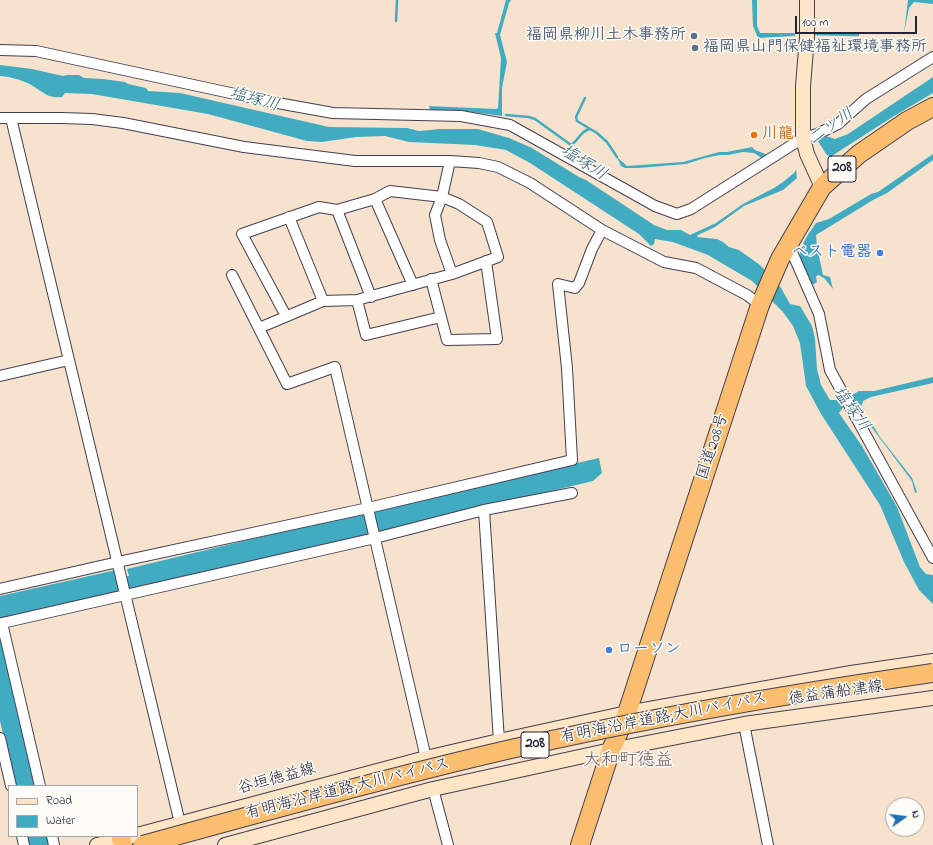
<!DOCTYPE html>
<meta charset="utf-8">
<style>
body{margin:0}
#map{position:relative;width:933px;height:845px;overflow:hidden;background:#f7e3cd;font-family:"Indie Flower",sans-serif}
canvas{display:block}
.legend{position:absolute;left:8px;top:785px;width:130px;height:52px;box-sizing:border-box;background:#fdfcf7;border:1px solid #a5a5ac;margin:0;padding:5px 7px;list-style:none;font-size:12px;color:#22223b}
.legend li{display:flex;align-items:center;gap:8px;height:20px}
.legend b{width:20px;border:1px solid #a5a5ac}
.north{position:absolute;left:885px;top:797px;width:40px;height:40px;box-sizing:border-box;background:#fdfcf7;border:1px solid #a5a5ac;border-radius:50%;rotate:76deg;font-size:11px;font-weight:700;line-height:16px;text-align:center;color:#22223b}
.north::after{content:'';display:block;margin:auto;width:14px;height:18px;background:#1f6fb2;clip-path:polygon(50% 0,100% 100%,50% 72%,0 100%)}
.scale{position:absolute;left:795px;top:16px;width:122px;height:18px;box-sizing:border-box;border:2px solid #22223b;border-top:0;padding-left:5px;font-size:12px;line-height:14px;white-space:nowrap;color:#22223b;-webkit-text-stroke:3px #fdfcf7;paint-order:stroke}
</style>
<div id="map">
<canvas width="933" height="845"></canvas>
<ul class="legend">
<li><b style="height:5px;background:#fde5c5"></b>Road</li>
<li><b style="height:11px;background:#41abc1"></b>Water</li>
</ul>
<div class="north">N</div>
<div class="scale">100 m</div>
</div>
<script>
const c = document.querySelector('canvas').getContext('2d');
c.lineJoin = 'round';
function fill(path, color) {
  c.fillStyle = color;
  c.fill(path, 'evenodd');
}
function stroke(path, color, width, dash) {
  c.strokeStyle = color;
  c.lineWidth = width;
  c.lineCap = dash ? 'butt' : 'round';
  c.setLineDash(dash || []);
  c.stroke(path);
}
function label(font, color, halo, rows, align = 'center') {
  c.font = font + ' "Indie Flower","Klee One",sans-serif';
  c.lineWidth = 3;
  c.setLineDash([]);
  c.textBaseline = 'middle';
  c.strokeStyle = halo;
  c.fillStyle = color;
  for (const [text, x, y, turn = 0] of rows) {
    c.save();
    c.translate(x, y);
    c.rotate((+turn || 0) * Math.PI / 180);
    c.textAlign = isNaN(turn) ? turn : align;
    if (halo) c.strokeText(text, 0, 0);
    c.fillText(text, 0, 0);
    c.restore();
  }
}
const water = new Path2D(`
 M506,0H511L509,3L500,35L507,62L502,88V116L458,110H430L429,106L496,109L498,108L501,58L495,33H497Z
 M752,0H757V26L760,33H795V36L758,38L753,26Z
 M908,0H933V4L914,2L909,8L904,33Z
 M0,65L32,69L63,76L67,75H79L84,78L103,79L125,82L128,84L146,88L148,91L180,93L329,127L407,128L419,131L440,129H478L509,138L532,148L579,177L586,180L654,225L667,230H681L690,235L716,223L743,204L774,188L783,182L794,173L815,140L823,135L835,139L848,134L933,77V93L894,116L796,179L783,190L744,206L715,227L698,235L697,237L717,239L723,242L729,247L739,250L760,265L781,288L790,304L800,306L812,326L815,339L817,369L821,385L830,400H841L844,406L839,413L862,446L897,507L920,567L926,574L933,575V604L919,590L904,562L880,505L821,414L806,386L800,343L793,326L783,312L752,281L708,255L673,242L655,239L654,244L651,246L639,234L530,163L506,150L475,145L409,142L385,136L356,137L322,142L307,141L208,114L92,94L65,93L62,97C49,98 47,95 36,88C26,81 13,77 0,76Z
 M752,147L755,150L768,155L763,159L754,153L743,152L728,155H720L705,158L686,164L638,168H625L621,166L617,157L627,166L683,162L719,152H727Z
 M933,154V160L887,193L873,200L816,235L817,247L823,275L830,277L833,289L825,279L819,275L816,276L817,282L811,286C808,277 802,268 800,259C799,246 809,233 816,223L829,219L871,194L878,192Z
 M933,377V383L871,397L863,401L860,410L853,400L852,395L859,391H874Z
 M869,419L880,437L912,478L917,492L915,493L912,481L867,421Z
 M599,458L602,473L593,481L379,532L377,524L367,526L369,535L130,590L128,582L120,584L122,592L0,621V596L116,570L120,578L129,576L127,569L364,512L366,521L375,518L374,510Z
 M0,623L38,786H15L0,721Z
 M27,836H50L52,845H30Z`);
const pier = new Path2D(`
 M816,138L826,154L832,158L797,180L796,167L812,141Z`);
const stream = new Path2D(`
 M396,21L397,0
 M811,34L858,35
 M585,98L576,117L577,121L597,133L607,142L617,157
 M506,115L529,117L535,119L571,145C579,140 581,130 590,129`);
const street = new Path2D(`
 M0,50L36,51L272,102L333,113L461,116L510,125L655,206L677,214L691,209L803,138L817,134L838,124L866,99L933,57
 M0,118H61L92,119L123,123L244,147L355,161H450L479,163L498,167L530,183L602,230L664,262L696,268L747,295L760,305
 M11,118L178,815
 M375,199L413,285
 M337,210L371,297
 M289,217L323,301
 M788,243L819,314L830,370L933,558
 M232,275L287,384L335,367L426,758
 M431,279L447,340L497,339L486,261
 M357,300L366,335L441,317
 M286,316L242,234L319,207L337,210L375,199L390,191L442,197L459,204L487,222L498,257L452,274
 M259,328L323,301L357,300L452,274L440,240L435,215L442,197L450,161
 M0,376L69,360
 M0,589L118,562L368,508L572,460L567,368L558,284L575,288L579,283L592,249L602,230
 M744,724L768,845
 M0,738L11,786
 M499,741L484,510L572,493
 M40,786L2,623L375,538L484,510
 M433,789L448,845
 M22,836L24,845
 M52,836L54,845`);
const secondary = new Path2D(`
 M807,0V37L803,86V138L807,154L822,187
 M137,835L426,758L499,741L627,713L851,673L933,661
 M97,845L130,837
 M225,845L433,789L611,750L744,724L933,698`);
const highway = new Path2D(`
 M121,839L123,845
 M580,845L611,750L627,713L760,305L780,259L822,187L859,154L907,121L933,107`);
const highwayBridge = new Path2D(`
 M143,845C255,814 368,783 481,756C630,721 781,695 933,673`);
const markers = [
 [694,36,4,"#5c6f8a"],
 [695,48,4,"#5c6f8a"],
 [754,135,4,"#e8710a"],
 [880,253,4,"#3f7fe0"],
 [609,650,4,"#3f7fe0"]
];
const shields = [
 [842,169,28],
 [535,745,28]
];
const shieldNames = [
 ["208",842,169],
 ["208",535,745]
];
const serviceNames = [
 ["福岡県柳川土木事務所",686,36],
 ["福岡県山門保健福祉環境事務所",703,48,"left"]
];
const foodNames = [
 ["川龍",762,135]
];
const shopNames = [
 ["ベスト電器",872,253],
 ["ローソン",617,650,"left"]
];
const streetNames = [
 ["国道208号",714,447,-72],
 ["徳益蒲船津線",836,694,-8],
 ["有明海沿岸道路;大川バイパス",664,719,-11],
 ["谷垣徳益線",277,780,-15],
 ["有明海沿岸道路;大川バイパス",348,790,-14]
];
const waterNames = [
 ["塩塚川",254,101,15],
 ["二ツ川",832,128,-35],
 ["塩塚川",583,164,32],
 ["塩塚川",850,410,54]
];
const quarterNames = [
 ["大和町徳益",628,762]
];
fill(water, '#41abc1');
fill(pier, '#f7e3cd');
stroke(stream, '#41abc1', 2.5);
stroke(street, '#423f51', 12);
stroke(secondary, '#423f51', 16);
stroke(highway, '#423f51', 20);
stroke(street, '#fff', 10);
stroke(secondary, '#fde5c5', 14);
stroke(highway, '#fbbe6e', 18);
stroke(highwayBridge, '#423f51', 20, []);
stroke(highwayBridge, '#fbbe6e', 18);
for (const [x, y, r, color] of markers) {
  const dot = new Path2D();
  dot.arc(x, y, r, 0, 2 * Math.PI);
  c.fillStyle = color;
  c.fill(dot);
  stroke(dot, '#fdfcf7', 1.5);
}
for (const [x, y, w] of shields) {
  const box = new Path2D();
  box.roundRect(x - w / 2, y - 13, w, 26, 3);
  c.fillStyle = '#fdfcf7';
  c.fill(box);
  stroke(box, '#22223b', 1);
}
label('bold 15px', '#22223b', null, shieldNames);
label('bold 16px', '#4e5e75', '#fdfcf7', serviceNames, 'right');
label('bold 16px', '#c56008', '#fdfcf7', foodNames, 'left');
label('bold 16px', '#366cbe', '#fdfcf7', shopNames, 'right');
label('16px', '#22223b', '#fdfcf7', streetNames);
label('italic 17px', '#306077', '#fdfcf7', waterNames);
label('18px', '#695356', '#fdfcf7', quarterNames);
</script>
